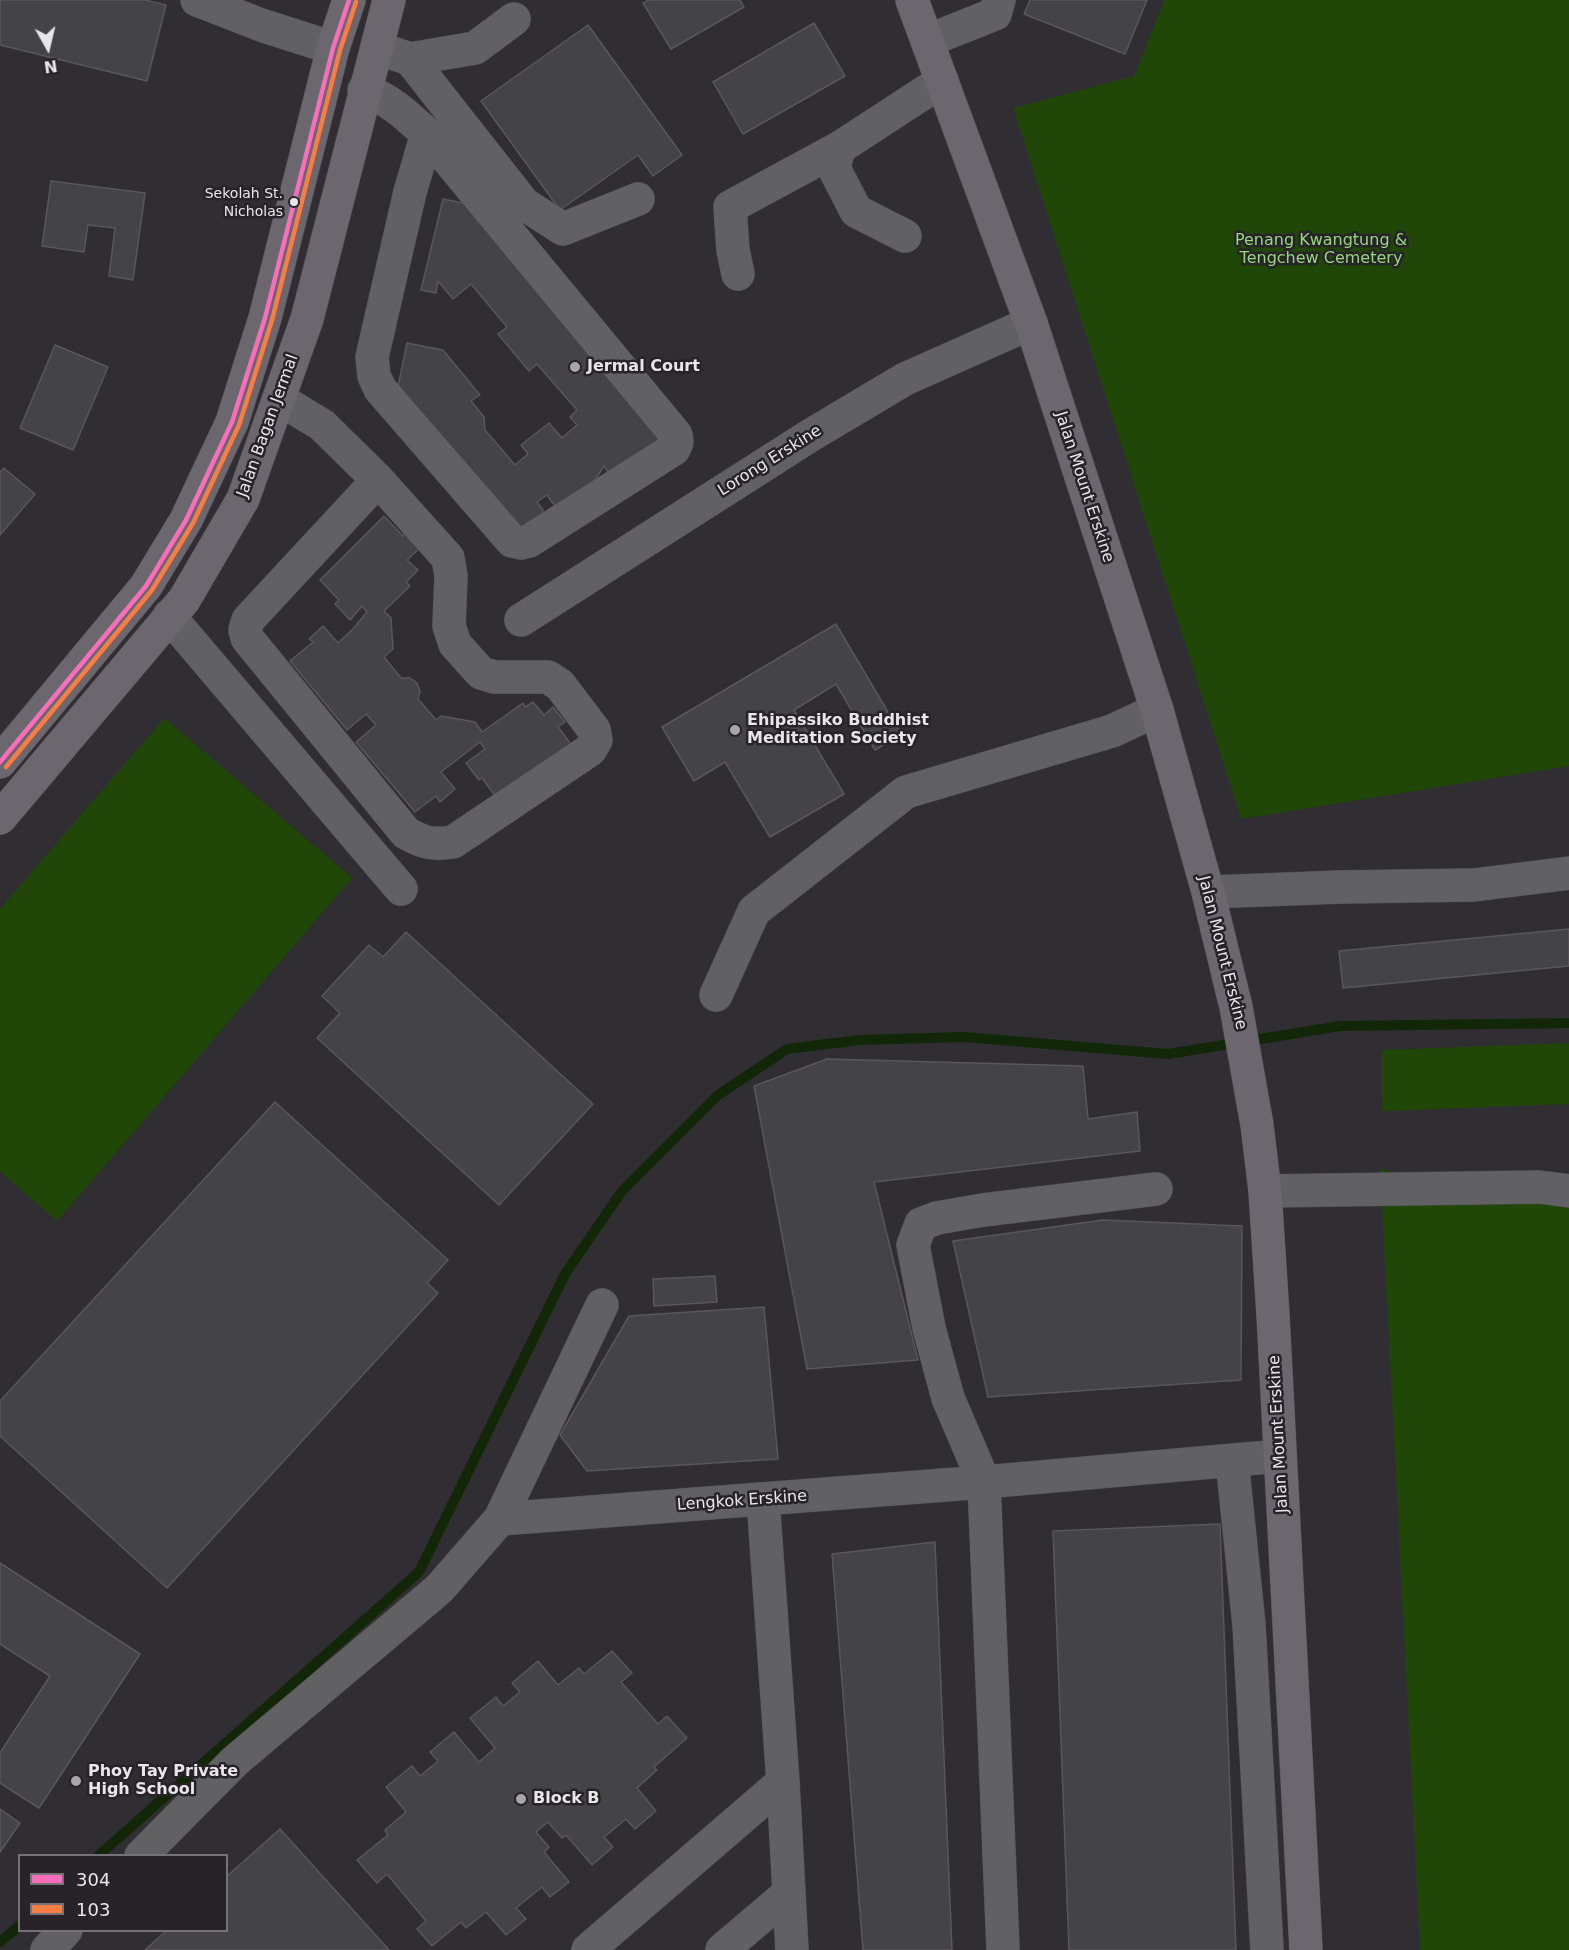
<!DOCTYPE html>
<style>
body{margin:0}
#map{position:relative;width:1569px;height:1950px;overflow:hidden;background:#302e32;font-family:"DejaVu Sans",sans-serif}
canvas{display:block}
.legend{position:absolute;left:18px;top:1854px;width:210px;height:78px;box-sizing:border-box;background:#272329;border:2px solid #757176;margin:0;padding:8px 10px;list-style:none;font-size:18px;color:#e9e6ea}
.legend li{display:flex;align-items:center;gap:12px;height:30px}
.legend b{width:30px;border:2px solid #757176}
.north{position:absolute;left:18px;top:18px;width:60px;height:60px;-webkit-text-stroke:4px #272329;paint-order:stroke;rotate:172deg;font-size:16px;font-weight:700;line-height:24px;text-align:center;color:#e9e6ea}
.north::after{content:'';display:block;margin:auto;width:21px;height:27px;background:#e9e6ea;clip-path:polygon(50% 0,100% 100%,50% 72%,0 100%)}
</style>
<div id="map">
<canvas width="1569" height="1950"></canvas>
<ul class="legend">
<li><b style="height:8px;background:#fb6dba"></b>304</li>
<li><b style="height:8px;background:#f77d43"></b>103</li>
</ul>
<div class="north">N</div>
</div>
<script>
const c = document.querySelector('canvas').getContext('2d');
c.lineJoin = 'round';
function fill(path, color) {
  c.fillStyle = color;
  c.fill(path, 'evenodd');
}
function stroke(path, color, width, dash) {
  c.strokeStyle = color;
  c.lineWidth = width;
  c.lineCap = dash ? 'butt' : 'round';
  c.setLineDash(dash || []);
  c.stroke(path);
}
function label(font, color, halo, rows, align = 'center') {
  c.font = font + ' "DejaVu Sans",sans-serif';
  c.lineWidth = 5;
  c.setLineDash([]);
  c.textBaseline = 'middle';
  c.strokeStyle = halo;
  c.fillStyle = color;
  for (const [text, x, y, turn = 0] of rows) {
    c.save();
    c.translate(x, y);
    c.rotate((+turn || 0) * Math.PI / 180);
    c.textAlign = isNaN(turn) ? turn : align;
    if (halo) c.strokeText(text, 0, 0);
    c.fillText(text, 0, 0);
    c.restore();
  }
}
const green = new Path2D(`
 M1164,0H1569V766L1241,819L1013,108L1134,76Z
 M164,718L352,878L57,1221L0,1172V909Z
 M1569,1043V1104L1382,1111L1381,1050Z
 M1380,1169L1569,1208V1950H1420Z`);
const stream = new Path2D(`
 M98,1856L419,1572L565,1274L622,1191L718,1095L787,1049L859,1040L964,1037L1168,1054L1340,1026L1569,1023
 M0,1942L20,1925`);
const building = new Path2D(`
 M0,0H145L166,5L147,81L0,45Z
 M649,0H740L744,7L671,49L643,3Z
 M1030,0H1147L1125,54L1024,14Z
 M814,23L845,76L743,134L713,82Z
 M588,25L682,155L653,176L638,155L560,210L481,101Z
 M51,181L145,193L133,280L109,276L115,228L88,225L84,252L42,246Z
 M443,199L473,205L662,431V447L614,480L604,466L586,494L559,512L547,495L537,502L543,510V518L517,537L396,396L407,343L443,350L480,395L471,401L484,417L485,430L515,465L528,454L521,445L549,423L562,438L577,425L570,417L577,410L537,364L529,371L498,334L507,327L471,284L453,299L438,281L436,293L421,290Z
 M55,345L108,367L73,450L20,428Z
 M4,468L35,494L0,535V472Z
 M384,516L403,536L408,530L423,545L407,560L418,570L406,582L410,586L384,611L391,618L393,649L384,657L401,678H410L417,683L420,691L418,699L436,720L441,716L475,722L482,732L523,703L525,707L533,702L544,715L553,707L565,722L558,727L573,747L499,801L482,778L479,780L466,763L485,749L480,742L441,772L455,789L440,802L436,796L415,812L356,742L376,725L366,714L347,730L290,661L313,642L309,639L323,626L338,643L353,629L367,612L362,606L350,620L335,604L339,600L320,580Z
 M836,624L901,734L875,750L836,684L794,710L844,794L770,837L725,762L694,781L662,727Z
 M1569,929V966L1343,988L1339,951Z
 M406,932L593,1104L499,1205L317,1038L340,1013L322,996L369,945L383,957Z
 M827,1059L1083,1066L1088,1119L1137,1112L1140,1151L874,1182L918,1360L807,1369L754,1086Z
 M275,1102L448,1260L427,1283L438,1293L167,1588L0,1436V1401Z
 M1103,1220L1242,1226L1241,1380L988,1397L953,1241Z
 M715,1276L717,1302L654,1306L653,1279Z
 M764,1307L778,1459L587,1471L560,1435L629,1316Z
 M1220,1524L1236,1950H1069L1053,1531Z
 M935,1542L952,1950H863L832,1554Z
 M0,1563L140,1654L39,1808L0,1783V1753L50,1676L0,1644Z
 M612,1651L632,1673L621,1682L658,1724L667,1716L687,1738L654,1767L657,1770L637,1788L656,1811L635,1829L626,1819L604,1837L613,1847L592,1865L566,1835L562,1838L548,1822L536,1832L549,1847L544,1852L569,1882L550,1897L542,1887L516,1908L526,1919L506,1935L486,1912L466,1928L461,1922L432,1946L417,1929L426,1921L387,1874L377,1883L357,1860L388,1835L385,1830L406,1812L386,1787L412,1766L420,1776L438,1761L430,1752L454,1732L479,1762L495,1748L470,1718L496,1697L503,1706L520,1692L512,1683L538,1661L558,1685L579,1668L584,1674Z
 M0,1809L20,1823L0,1852Z
 M280,1829L389,1950H145L167,1930H226V1877Z`);
const minor = new Path2D(`
 M197,0L261,25L333,48
 M927,41L995,14L999,0
 M392,53L410,59L475,48L514,19
 M410,59L524,204L563,229L638,199
 M364,90C391,100 406,115 427,134L676,435L677,442L674,449L529,541L521,543L512,541L380,389L374,376L372,357L410,192L427,134
 M839,148L834,168L856,211L905,236
 M738,274L733,250L730,207L839,148L942,81
 M279,399L322,425L378,480L448,558L451,576L449,626L455,644L481,673L494,677H548L560,685L594,730L596,740L590,750L453,842C432,845 424,843 406,833L247,638L245,630L248,620L378,480
 M169,616L401,889
 M521,620L811,435L905,379L1031,323
 M1208,892L1342,887L1474,885L1569,873
 M716,995L754,911L906,792L1112,731L1157,710
 M1265,1191L1539,1187L1569,1191
 M1232,1460L1249,1625L1267,1950
 M763,1499L783,1782L792,1950
 M500,1519L984,1482L1280,1456
 M141,1856L235,1761L439,1589L500,1519L602,1305
 M47,1950L66,1930
 M588,1950L783,1782
 M722,1950L789,1893
 M1003,1950L984,1482L948,1398L929,1328L913,1245L921,1224L937,1218L983,1210L1156,1189`);
const major = new Path2D(`
 M912,0L1031,323L1157,710L1208,892L1236,1007L1257,1125L1265,1191L1273,1315L1306,1950
 M0,762L146,586L186,520L232,422L265,318L333,48L349,0
 M0,818L184,600L243,499L307,319L389,0`);
const bus1 = new Path2D(`
 M0,762L146,586L186,520L232,422L265,318L333,48L349,0`);
const bus2 = new Path2D(`
 M6,767L152,590L193,523L239,425L272,320L340,50L356,2`);
const markers = [
 [294,202,5,"#e9e6ea"],
 [575,367,6,"#a8a6aa"],
 [735,730,6,"#a8a6aa"],
 [76,1781,6,"#a8a6aa"],
 [521,1799,6,"#a8a6aa"]
];
const busNames = [
 ["Sekolah St.",283,194],
 ["Nicholas",283,212]
];
const parkNames = [
 ["Penang Kwangtung &",1321,241],
 ["Tengchew Cemetery",1321,259]
];
const poiNames = [
 ["Jermal Court",587,367],
 ["Ehipassiko Buddhist",747,721],
 ["Meditation Society",747,739],
 ["Phoy Tay Private",88,1772],
 ["High School",88,1790],
 ["Block B",533,1799]
];
const streetNames = [
 ["Jalan Bagan Jermal",268,426,-70],
 ["Lorong Erskine",770,461,-32],
 ["Jalan Mount Erskine",1084,487,72],
 ["Jalan Mount Erskine",1222,953,76],
 ["Jalan Mount Erskine",1279,1434,-93],
 ["Lengkok Erskine",742,1501,-4]
];
fill(green, '#204608');
stroke(stream, '#112707', 10);
fill(building, '#444345');
stroke(building, '#59575a', 1.5);
stroke(minor, '#4f4c50', 34);
stroke(major, '#4f4c50', 34);
stroke(minor, '#616062', 33);
stroke(major, '#6c676e', 33);
stroke(bus1, '#fb6dba', 4.5);
stroke(bus2, '#f77d43', 4.5);
for (const [x, y, r, color] of markers) {
  const dot = new Path2D();
  dot.arc(x, y, r, 0, 2 * Math.PI);
  c.fillStyle = color;
  c.fill(dot);
  stroke(dot, '#272329', 2);
}
label('14px', '#e9e6ea', '#272329', busNames, 'right');
label('16px', '#95d77a', '#272329', parkNames);
label('bold 16px', '#e9e6ea', '#272329', poiNames, 'left');
label('16px', '#e9e6ea', '#272329', streetNames);
</script>
